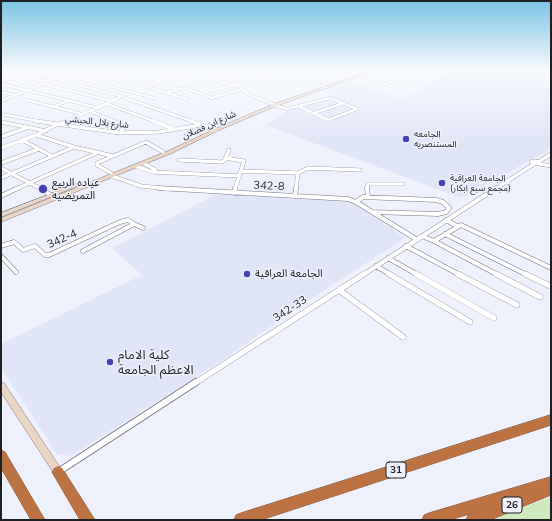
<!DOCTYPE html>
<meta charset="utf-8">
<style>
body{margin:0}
#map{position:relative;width:552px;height:521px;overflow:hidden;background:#eef1fc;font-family:Mulish,sans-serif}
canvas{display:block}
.frame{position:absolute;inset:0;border:2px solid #1f2023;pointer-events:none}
</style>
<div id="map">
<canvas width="552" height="521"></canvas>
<div class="frame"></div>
</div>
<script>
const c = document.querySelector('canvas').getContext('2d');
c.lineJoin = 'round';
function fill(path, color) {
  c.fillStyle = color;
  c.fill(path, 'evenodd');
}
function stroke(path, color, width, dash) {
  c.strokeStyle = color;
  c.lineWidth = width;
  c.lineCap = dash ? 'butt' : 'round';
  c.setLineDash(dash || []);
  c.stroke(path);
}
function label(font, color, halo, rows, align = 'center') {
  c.font = font + ' Mulish,"Noto Sans Arabic",sans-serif';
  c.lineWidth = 3;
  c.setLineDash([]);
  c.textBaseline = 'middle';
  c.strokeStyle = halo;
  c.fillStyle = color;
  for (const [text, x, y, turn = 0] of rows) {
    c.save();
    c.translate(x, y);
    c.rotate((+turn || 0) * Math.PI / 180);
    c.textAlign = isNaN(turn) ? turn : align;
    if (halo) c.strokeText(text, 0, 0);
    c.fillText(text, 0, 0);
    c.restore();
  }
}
const built = new Path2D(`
 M452,69H551V149L461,198L266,125L288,110L331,95L321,90L352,82L401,100Z
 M217,194L351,201L405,238L294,310L230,355L71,456L57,454L1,368V344L142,275L112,248Z`);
const green = new Path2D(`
 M551,497V520H490Z`);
const streetFar4 = new Path2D(`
 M97,69L115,73L147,87L187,99
 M128,69L176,89
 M158,69L178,74
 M207,69L237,84L248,94L275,105
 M323,69L352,78
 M83,72L117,80
 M46,73L63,75
 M115,73L126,69
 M183,73L196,78
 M1,74L47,81
 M295,74L325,87
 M66,75L154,98
 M219,75L247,69
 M362,75L390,86L399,84
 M174,76L181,79
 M12,77L4,81L19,84
 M41,77L55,78
 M55,79L120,96
 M1,84L99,108
 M43,84L112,101
 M202,85L226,78
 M364,85L376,81
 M147,87L178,74L200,69
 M211,91L300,69
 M1,92L15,95
 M167,92L185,88L212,98L242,89
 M125,98L194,122
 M27,100L82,114
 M1,101L78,69
 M107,104L156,122
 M274,105L287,109L330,98L357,109
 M53,107L70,100
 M300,107L328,120L357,109
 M90,111L116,122
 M314,113L344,103
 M1,114L43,122
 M64,122L119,98`);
const streetFar3 = new Path2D(`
 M36,121L120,133L159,132L201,125L216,130
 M114,121L123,125L124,127L120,133
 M153,121L174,129
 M191,121L199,124
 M1,122L46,131
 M60,124L66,121
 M36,135L74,147L113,156
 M1,137L26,128
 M22,140L52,156
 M1,148L36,135L58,124
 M225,158L244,161L235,189
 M179,160L222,162L225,160L229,150
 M534,161L539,162L540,164L531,162Z
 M538,162L551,154
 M1,163L39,149
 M143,163L154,169L156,172
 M540,164L551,166
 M136,166L152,172L240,176
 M1,168L41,189
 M242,171L298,173L308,168L360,170
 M111,173L97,165V163L146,142L163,152
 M112,176L141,186L169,189
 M1,178L74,147
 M16,189L99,152
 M296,189L298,173
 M367,189L368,184H403
 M495,189L534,164`);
const streetFar2 = new Path2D(`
 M39,188L51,195
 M158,188L348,199L356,202L416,239
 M367,188L368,197
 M234,193L235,188
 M1,196L18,188
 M295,196L296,188
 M356,202L363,197L436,200L443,202L449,208L446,212L438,214L372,212
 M446,220L457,226
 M445,234L527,275
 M422,236L434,241
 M1,246L14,242L23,250L35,246L45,255H49L120,222L128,220L134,224
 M406,246L460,275
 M83,251L134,224L143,228
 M1,256L16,272
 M388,258L418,275
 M376,266L391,275
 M363,275L496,188
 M498,275L434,241L461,225L551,268`);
const streetFar1 = new Path2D(`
 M389,274L470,322
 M416,274L494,318
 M458,274L517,305
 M496,274L540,297
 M525,274L550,286
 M339,290L403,337
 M195,383L364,274`);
const street = new Path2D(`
 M58,472L196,382`);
const secondary = new Path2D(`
 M377,69H381L276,106L217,131L172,153L1,222V218L168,151L215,129L274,104Z
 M76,184H78L80,185L1,217V213Z
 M1,382L4,383L61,469L63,472L61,475L58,477L55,475L1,392Z`);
const highway = new Path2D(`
 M551,415V425L261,520H234L236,515L241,513Z
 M1,450L5,452L45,520H31L1,468Z
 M58,466L62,468L95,520H80L52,472L54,468Z
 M551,477V495L490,520H466L468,515L482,510L450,520H422L424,515L429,513Z`);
const markers = [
 [406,139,4,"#493fb6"],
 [442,183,4,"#493fb6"],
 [43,189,5,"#493fb6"],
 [247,274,4,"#493fb6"],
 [110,362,4,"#493fb6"]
];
const farStreetnames = [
 ["شارع بلال الحبشي",97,122,6],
 ["شارع ابن فضلان",209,125,-24]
];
const farPoinames = [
 ["الجامعه",414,134],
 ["المستنصريه",414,144],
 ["الجامعة العراقية",450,178],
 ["(مجمع سبع ابكار)",450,188]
];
const shields = [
 [396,470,20],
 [512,505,20]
];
const shieldNames = [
 ["31",396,470],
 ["26",512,505]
];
const poiNames = [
 ["عياده الربيع",52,183],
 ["التمريضيه",52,196],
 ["الجامعة العراقية",255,274]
];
const streetNames = [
 ["342-8",269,186,3],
 ["342-4",62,239,-24],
 ["342-33",290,309,-33]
];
const nearPoinames = [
 ["كلية الامام",118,355],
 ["الاعظم الجامعة",118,370]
];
fill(built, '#e0e5f7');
fill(green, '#cee9be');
stroke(streetFar4, '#777983', 3);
stroke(streetFar3, '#777983', 4);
stroke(streetFar2, '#777983', 5);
stroke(streetFar1, '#777983', 6);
stroke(street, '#777983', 8);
stroke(secondary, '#777983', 1);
stroke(highway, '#855537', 1);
stroke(streetFar4, '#fff', 2.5);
stroke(streetFar3, '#fff', 3.5);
stroke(streetFar2, '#fff', 4);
stroke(streetFar1, '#fff', 5.5);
stroke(street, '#fff', 6);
fill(secondary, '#ebd5c6');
fill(highway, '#bc7242');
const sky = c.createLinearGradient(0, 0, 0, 142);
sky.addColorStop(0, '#7ac3e3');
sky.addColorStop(0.49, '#f7f9fe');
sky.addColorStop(1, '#f7f9fe00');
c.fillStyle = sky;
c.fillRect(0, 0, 552, 142);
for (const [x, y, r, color] of markers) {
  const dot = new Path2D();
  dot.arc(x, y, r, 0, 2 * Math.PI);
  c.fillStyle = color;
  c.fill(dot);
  stroke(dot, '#eef1fc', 1.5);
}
label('9px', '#1f2023', '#eef1fc', farStreetnames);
label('9px', '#1f2023', '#eef1fc', farPoinames, 'left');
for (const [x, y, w] of shields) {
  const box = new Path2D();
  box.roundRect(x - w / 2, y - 8, w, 16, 3);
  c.fillStyle = '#eef1fc';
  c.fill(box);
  stroke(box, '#1f2023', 1);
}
label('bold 10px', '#1f2023', null, shieldNames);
label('11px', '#1f2023', '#eef1fc', poiNames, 'left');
label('11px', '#1f2023', '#eef1fc', streetNames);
label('13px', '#1f2023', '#eef1fc', nearPoinames, 'left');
</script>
